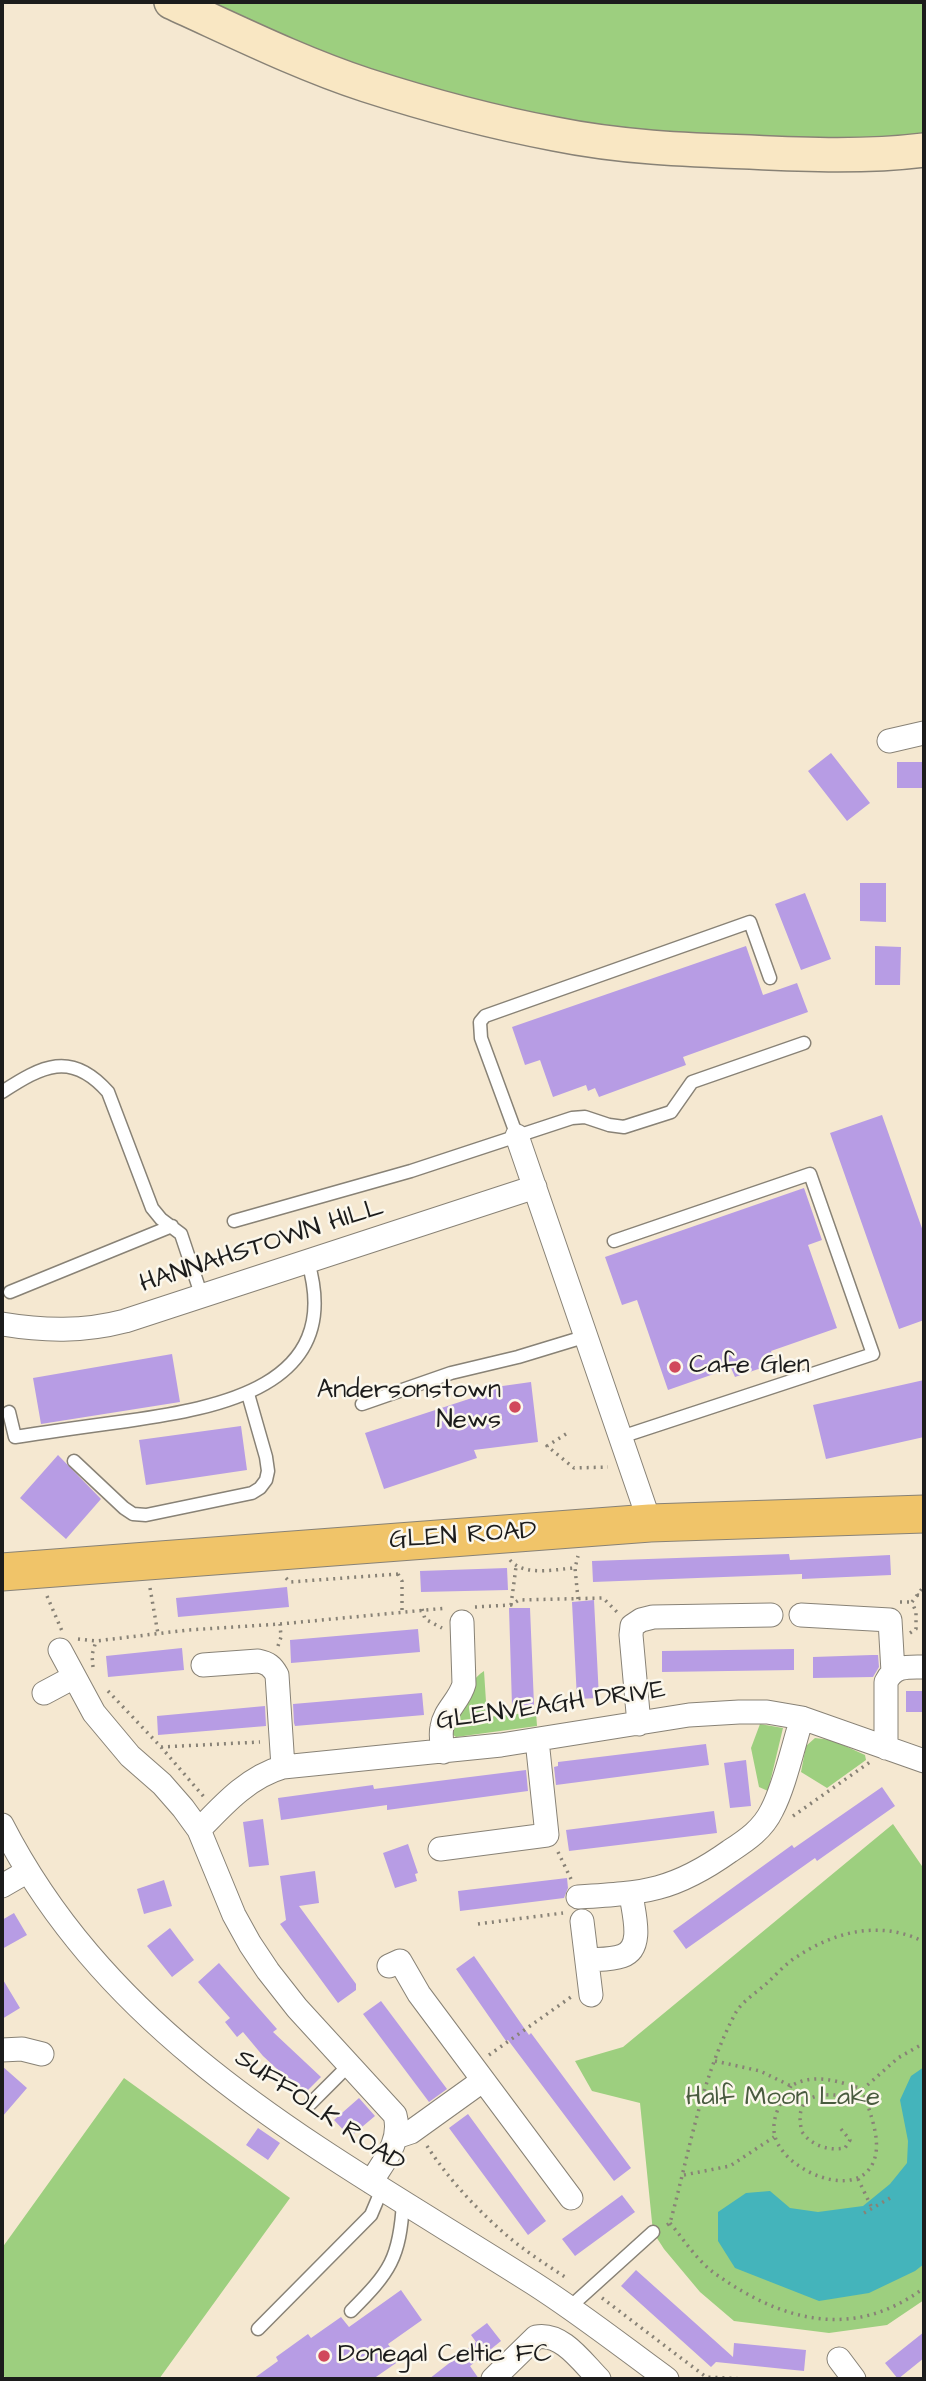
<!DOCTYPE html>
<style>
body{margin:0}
#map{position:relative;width:926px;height:2381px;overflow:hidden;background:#f5e8d1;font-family:"Architects Daughter",sans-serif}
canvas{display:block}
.frame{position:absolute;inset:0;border:4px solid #1c1c1c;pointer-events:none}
</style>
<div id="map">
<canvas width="926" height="2381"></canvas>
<div class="frame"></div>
</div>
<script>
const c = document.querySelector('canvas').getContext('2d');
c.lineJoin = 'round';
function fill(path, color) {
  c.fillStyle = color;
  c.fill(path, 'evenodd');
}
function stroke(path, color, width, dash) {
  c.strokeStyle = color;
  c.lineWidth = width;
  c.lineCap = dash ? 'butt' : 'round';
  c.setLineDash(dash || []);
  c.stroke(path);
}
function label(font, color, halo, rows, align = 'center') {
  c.font = font + ' "Architects Daughter",sans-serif';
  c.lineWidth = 5;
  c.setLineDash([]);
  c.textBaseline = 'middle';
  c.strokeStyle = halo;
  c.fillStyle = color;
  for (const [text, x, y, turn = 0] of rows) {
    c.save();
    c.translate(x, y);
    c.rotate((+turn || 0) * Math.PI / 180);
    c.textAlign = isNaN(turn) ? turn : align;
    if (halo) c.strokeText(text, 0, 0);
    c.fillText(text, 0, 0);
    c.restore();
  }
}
const green = new Path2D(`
 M172,2H924V148L558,135Z
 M484,1671L487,1717L536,1712L537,1726L456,1737L452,1734C455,1711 465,1684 484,1671Z
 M760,1724L783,1728L768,1791L759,1787L751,1748Z
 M815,1738L832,1740L865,1755L866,1760L827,1788L801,1772L806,1746Z
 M893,1824L924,1869V2300L887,2325L829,2333L734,2321L700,2292L664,2249L653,2232L640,2103L592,2091L575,2061L623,2047Z
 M124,2078L290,2198L159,2379H8L2,2375V2248Z`);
const water = new Path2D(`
 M924,2067V2264L915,2271L869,2293L819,2301L735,2268L718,2241V2212L746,2193L770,2191L790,2208L818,2212L863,2206L890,2184L907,2163L908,2141L900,2100L911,2076Z`);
const building = new Path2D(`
 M831,753L870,803L847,821L808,771Z
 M897,762H924V788H897Z
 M860,883H886V922L860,921Z
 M805,893L831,959L801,970L775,904Z
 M746,946L763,995L797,983L808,1012L683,1057L686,1065L599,1097L595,1088L588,1091L586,1085L553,1097L540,1060L525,1065L512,1027Z
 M875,946L901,947L900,985H875Z
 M882,1115L924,1234V1320L899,1329L830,1133Z
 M804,1188L822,1240L808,1245L837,1328L771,1351L776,1363L735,1377L731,1368L668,1390L637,1300L622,1305L605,1257Z
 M172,1354L180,1402L41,1424L33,1378Z
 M924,1380V1437L826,1459L813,1405Z
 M531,1382L538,1442L474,1450L477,1458L384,1489L365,1433L475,1397L474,1390Z
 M241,1426L247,1470L146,1485L139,1440Z
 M58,1455L101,1499L66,1539L20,1498Z
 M789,1554L790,1560L890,1555L891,1575L802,1579V1574L593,1582L592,1561Z
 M507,1568L508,1590L421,1592L420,1571Z
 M287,1587L289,1607L178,1617L176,1598Z
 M594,1600L599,1698L577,1699L572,1602Z
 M509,1608H530L534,1705L512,1706Z
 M418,1629L420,1652L291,1663L290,1640Z
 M182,1648L184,1670L108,1677L106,1656Z
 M794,1649V1670L662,1672V1651Z
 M872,1655H878L879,1667L873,1677L813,1678V1657Z
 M906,1691H924V1712H906Z
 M422,1693L424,1715L295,1726L294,1723L293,1704Z
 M265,1706L266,1726L158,1735L157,1716Z
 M706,1744L709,1765L556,1785L554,1767L558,1766V1762Z
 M746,1760L751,1806L730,1808L724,1763Z
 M526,1770L528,1791L387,1810V1805L281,1820L278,1798L373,1785L374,1789Z
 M882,1787L895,1806L817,1861L815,1858L686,1949L673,1931L792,1845L794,1848Z
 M714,1811L717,1833L569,1851L566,1830Z
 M263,1819L269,1865L249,1867L243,1822Z
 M408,1844L418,1873L415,1874L417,1881L395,1888L383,1853Z
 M315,1871L319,1903L299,1906L356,1984V1990L338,2003L280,1924L286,1920L280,1876Z
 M567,1878L568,1888L564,1898L460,1911L458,1891Z
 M164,1880L172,1906L144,1914L137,1889Z
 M14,1913L27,1935L2,1949V1920Z
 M170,1928L194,1960L172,1977L147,1946Z
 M474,1956L529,2035L531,2033L631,2168L614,2181L508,2040L506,2041L456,1969Z
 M219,1963L277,2029L273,2032L321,2077L304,2094L263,2056L243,2032L237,2037L225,2022L230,2018L198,1982Z
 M2,1978L20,2008L2,2019Z
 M381,2001L447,2089L429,2102L363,2014Z
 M2,2066L27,2088L2,2117Z
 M359,2098L375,2116L350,2137L334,2120Z
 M468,2114L546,2221L528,2235L449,2128Z
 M258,2128L280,2143L268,2160L246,2145Z
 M622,2195L635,2212L575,2256L562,2239Z
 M636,2270L733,2357L734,2343L806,2350L804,2371L716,2362L711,2367L621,2286Z
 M401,2290L422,2320L388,2344L399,2361L373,2379H253L278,2361L276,2357L308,2334L311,2338L341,2317L349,2327Z
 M487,2323L501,2341L470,2366L479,2379H429L476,2342L471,2335Z
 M924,2332V2358L898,2379L885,2363Z`);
const path = new Path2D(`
 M566,1434L547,1446L574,1468L608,1467
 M510,1560C524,1577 556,1569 575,1568
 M398,1574L402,1581V1611
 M286,1578L290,1582L398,1574L401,1570
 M150,1588L158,1634
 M917,1595L924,1596
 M47,1596L62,1631
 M578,1599L575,1568L578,1556
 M900,1602H912
 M511,1605L516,1567
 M475,1607L511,1605L519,1600L603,1598L618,1613
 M422,1609L425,1619L442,1628
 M910,1633L916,1629V1612L912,1602L924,1586
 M78,1639L96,1641L188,1630L280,1624L447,1608
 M278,1646L281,1637L280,1624
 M93,1667L92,1655L96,1641
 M108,1691L161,1747L204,1797
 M161,1747L260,1742
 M793,1816L870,1762
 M558,1852L571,1879
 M478,1924L563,1913
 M489,2055L571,1997
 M715,2061L760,2071L791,2086C815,2072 839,2082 863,2089L898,2058L924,2043
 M791,2086C783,2099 773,2113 774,2130C775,2169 866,2209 876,2153C879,2132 868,2109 863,2089
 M841,2129L850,2140L845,2148C829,2151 812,2146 802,2132C790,2084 837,2094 865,2100
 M427,2146C449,2180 480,2213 511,2239C528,2253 547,2265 565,2277
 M684,2175L730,2166L774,2137
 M858,2179L872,2208
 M864,2213L892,2197
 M670,2223C685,2241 698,2262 717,2275C784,2322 854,2340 924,2288
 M667,2225L670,2223C689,2154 701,2078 735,2014C741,2002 756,1993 766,1984C776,1975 786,1963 798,1956C836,1931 882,1920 924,1942
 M602,2298L706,2377L745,2379`);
const service = new Path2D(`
 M2,1092C42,1066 71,1050 108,1092L152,1208L161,1219L181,1234L202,1297
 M517,1136L481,1038L480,1022L485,1016L750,922L770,978
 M234,1221L411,1171L572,1118L585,1117L609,1125L624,1127L671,1112L692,1082L804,1043
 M614,1241L810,1174L873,1354L621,1437
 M10,1292L172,1226
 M362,1404L451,1373L518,1357L587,1336
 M9,1412L15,1437C53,1431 90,1426 127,1421C217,1408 345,1387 308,1262
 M74,1461L124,1508L133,1514L146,1515L252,1493L260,1488L266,1480L268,1471L266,1457L248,1394
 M310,2104L349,2065
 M570,2307L653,2232
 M351,2311C390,2272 400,2258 403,2202
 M258,2329L371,2215L382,2189`);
const minor = new Path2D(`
 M889,741L924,733
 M517,1136L650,1523
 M2,1324C44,1331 83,1332 125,1321L535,1187
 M801,1615L890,1620L893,1672
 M60,1650L94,1713L130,1756L162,1784L183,1808L199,1830L234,1915L250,1944L268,1971L297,2008L395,2115C402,2141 384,2161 371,2182
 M203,1665L258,1661C268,1663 272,1666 277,1675L283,1767
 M44,1693L74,1677
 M639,1724L631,1635L632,1626L641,1620L653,1617L771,1615
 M886,1748V1682C894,1665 908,1667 924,1667
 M443,1752C442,1744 440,1735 442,1727C444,1711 460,1700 464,1684L462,1622
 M2,1825C116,2047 332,2155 533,2283C580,2313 623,2347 667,2379
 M199,1830C223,1805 248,1777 283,1767L501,1745L689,1715L739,1712H767L802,1718L924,1761
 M440,1849L547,1835L537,1740
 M2,1886L28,1871
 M578,1897C645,1893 674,1891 730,1851C747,1840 763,1829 772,1810C785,1785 793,1746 802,1718
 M582,1921L591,1995
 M587,1960C598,1959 611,1960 622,1956C645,1948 633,1912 631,1894
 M389,1966L400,1961L419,1994L571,2198
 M2,2050L22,2049L42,2054
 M396,2137L411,2132L482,2081
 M839,2359L854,2379
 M493,2379L536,2337C562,2332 582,2362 599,2379`);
const secondary = new Path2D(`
 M171,2C235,31 299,63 366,85C428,105 491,122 555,134C619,147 685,150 750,152C808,155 867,157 924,150`);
const primary = new Path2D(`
 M2,1572L650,1523L924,1514`);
const markers = [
 [675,1367,7,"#d1495b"],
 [515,1407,7,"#d1495b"],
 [324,2356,7,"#d1495b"]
];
const streetNames = [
 ["HANNAHSTOWN HILL",262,1247,-18],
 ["GLEN ROAD",463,1537,-4],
 ["GLENVEAGH DRIVE",551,1707,-8],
 ["SUFFOLK ROAD",319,2112,34]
];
const poiNames = [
 ["Cafe Glen",689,1367],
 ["Andersonstown",501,1392,"right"],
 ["News",501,1422,"right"],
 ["Donegal Celtic FC",338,2356]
];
const parkNames = [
 ["Half Moon Lake",783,2099]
];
fill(green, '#9dcf7f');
fill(water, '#44b4bb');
fill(building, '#b79ce4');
stroke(service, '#888276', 15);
stroke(minor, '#888276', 25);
stroke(secondary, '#888276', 36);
stroke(primary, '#888276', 39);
stroke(path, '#888276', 3.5, [2, 5]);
stroke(service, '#fff', 12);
stroke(minor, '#fff', 23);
stroke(secondary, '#f9e7c3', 33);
stroke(primary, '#f0c469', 37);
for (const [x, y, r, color] of markers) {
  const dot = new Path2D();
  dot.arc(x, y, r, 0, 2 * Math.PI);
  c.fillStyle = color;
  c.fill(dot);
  stroke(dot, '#fbf7ec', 2.5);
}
label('26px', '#1c1c1c', '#fbf7ec', streetNames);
label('26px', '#1c1c1c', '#fbf7ec', poiNames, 'left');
label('26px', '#495b3f', '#fbf7ec', parkNames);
</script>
